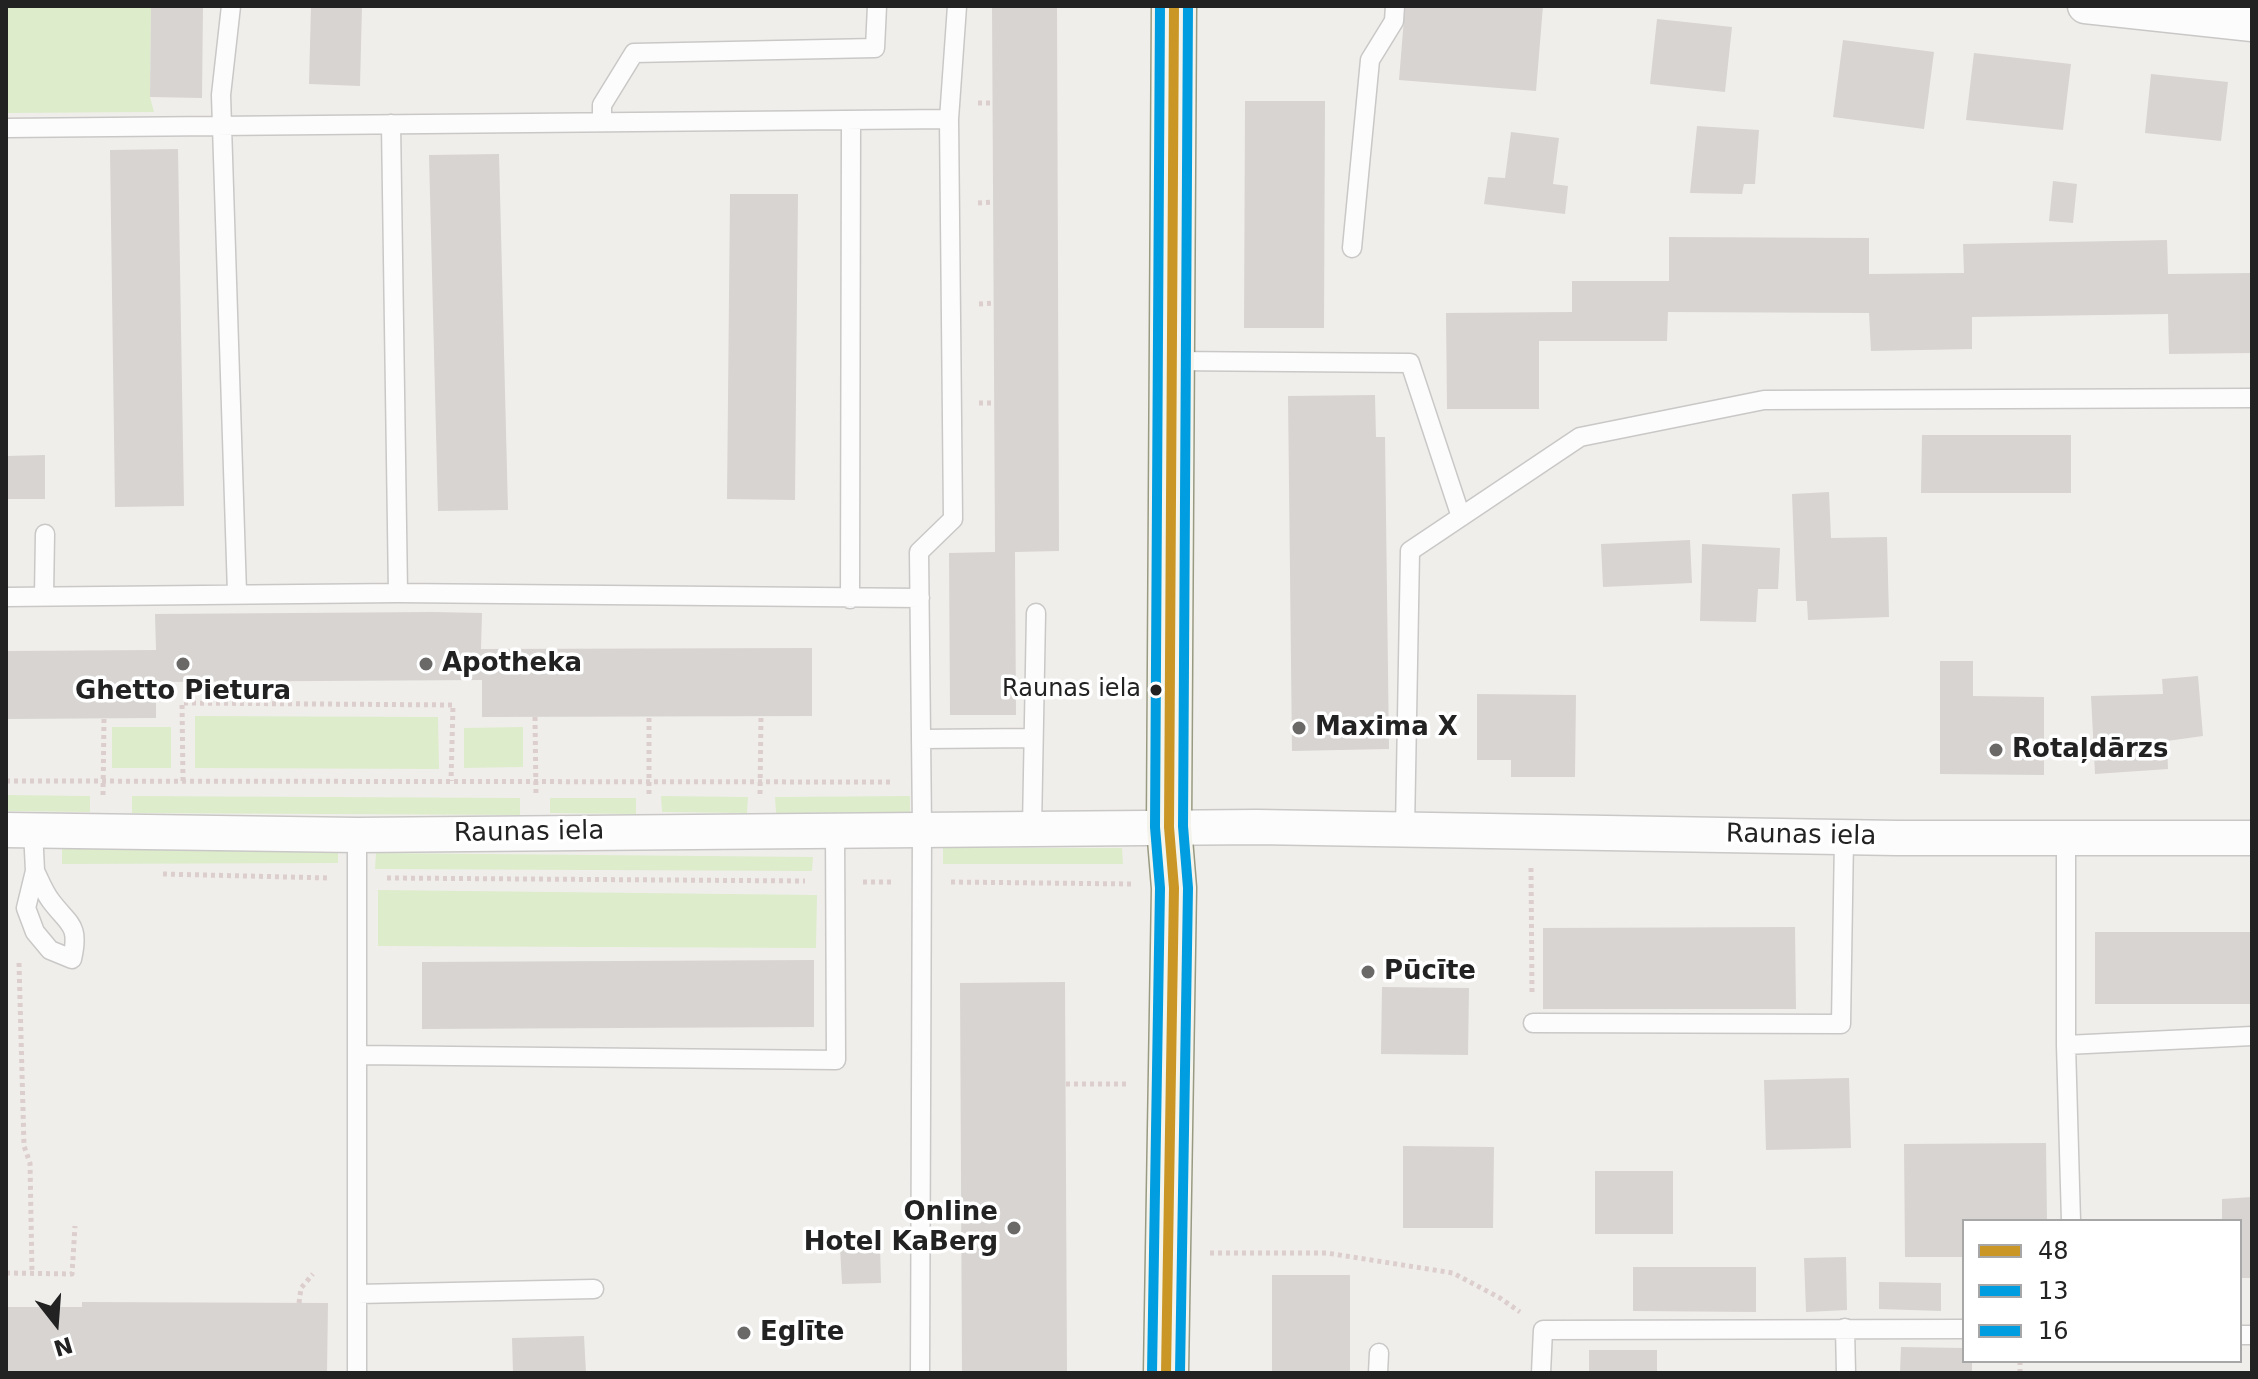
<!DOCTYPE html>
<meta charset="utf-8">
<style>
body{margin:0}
#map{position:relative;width:2258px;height:1379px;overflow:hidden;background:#f0eeeb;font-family:"DejaVu Sans",sans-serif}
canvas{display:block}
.frame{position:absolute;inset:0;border:8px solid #222;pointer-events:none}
.legend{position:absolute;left:1962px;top:1219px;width:280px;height:144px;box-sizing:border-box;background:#fff;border:2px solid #a7a7a7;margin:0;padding:10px 14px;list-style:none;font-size:24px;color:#222}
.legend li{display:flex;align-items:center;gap:16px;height:40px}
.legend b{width:40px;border:2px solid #a7a7a7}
.north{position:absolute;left:16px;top:1283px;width:80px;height:80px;-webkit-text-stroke:6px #fff;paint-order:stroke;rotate:163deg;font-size:22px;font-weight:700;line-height:32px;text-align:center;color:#222}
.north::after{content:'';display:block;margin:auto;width:28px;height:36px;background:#222;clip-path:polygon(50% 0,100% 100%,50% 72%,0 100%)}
</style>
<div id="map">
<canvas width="2258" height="1379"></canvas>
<div class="frame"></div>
<ul class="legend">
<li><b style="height:10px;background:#ca9726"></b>48</li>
<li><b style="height:10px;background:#009de0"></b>13</li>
<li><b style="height:10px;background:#009de0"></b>16</li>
</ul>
<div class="north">N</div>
</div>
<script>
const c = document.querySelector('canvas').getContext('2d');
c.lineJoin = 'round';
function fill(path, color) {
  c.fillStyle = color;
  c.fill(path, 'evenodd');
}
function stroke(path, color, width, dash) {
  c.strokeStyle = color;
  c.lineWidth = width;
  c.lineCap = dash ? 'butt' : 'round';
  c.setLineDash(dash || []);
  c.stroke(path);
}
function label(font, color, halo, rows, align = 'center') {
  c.font = font + ' "DejaVu Sans",sans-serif';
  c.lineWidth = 7;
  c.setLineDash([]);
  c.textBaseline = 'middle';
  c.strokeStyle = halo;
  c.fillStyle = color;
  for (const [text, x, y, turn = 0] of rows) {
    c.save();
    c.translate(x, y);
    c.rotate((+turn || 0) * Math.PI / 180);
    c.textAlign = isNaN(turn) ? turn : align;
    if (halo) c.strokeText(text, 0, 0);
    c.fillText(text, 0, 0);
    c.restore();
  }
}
const grass = new Path2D(`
 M6,6H151L150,97L154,112L6,113Z
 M195,716L438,717L439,769L195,768Z
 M112,727H171V768H112Z
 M523,727V767L464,768V728Z
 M6,795L90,796V812L6,811Z
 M132,796L520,798V815L132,813Z
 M661,796L748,797L747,813L662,812Z
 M910,796V812L776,813L775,797Z
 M550,798H636V814L550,813Z
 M62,848H338V863L62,864Z
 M943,848H1122L1123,864H943Z
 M376,853L813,857L812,871L375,869Z
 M378,890L817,895L816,948L378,946Z`);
const building = new Path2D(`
 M151,6H203L202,98L150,97Z
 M311,6H362L360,86L309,84Z
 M992,6H1057L1059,551L1015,552L1016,715H950L949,553L995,552Z
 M1405,6H1543L1536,91L1399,80Z
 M1657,19L1732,27L1725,92L1650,84Z
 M1843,40L1934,52L1924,129L1833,117Z
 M1974,53L2071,64L2063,130L1966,120Z
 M2151,74L2228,82L2221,141L2145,133Z
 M1245,101H1325L1324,328H1244Z
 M1697,126L1759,130L1755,184H1744L1742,194L1690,193Z
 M1511,132L1559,138L1553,184L1568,186L1565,214L1484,204L1488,177L1505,178Z
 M178,149L184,506L115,507L110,150Z
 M499,154L508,510L438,511L429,155Z
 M2053,181L2077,184L2073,223L2049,221Z
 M730,194H798L795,500L727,499Z
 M1669,237L1869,238V274L1964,273L1963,244L2167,240L2168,274L2252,273V353L2169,354L2168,314L1972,317V349L1871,351L1869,313L1668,312L1667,341H1539V409H1447L1446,313L1572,312V281H1669Z
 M1375,395L1376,437H1385L1389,749L1292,751L1288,396Z
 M1922,435H2071V493H1921Z
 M45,455V499H6V456Z
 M1829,492L1831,538L1887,537L1889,617L1808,620L1807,601H1796L1792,494Z
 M1690,540L1692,583L1603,587L1601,544Z
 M1702,544L1780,548L1778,589H1758L1756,622L1700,621Z
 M433,612L482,613L481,649L812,648V716L482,717V680L156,682V718L6,719V651L156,650L155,614Z
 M1940,661H1973V696L2044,697V775L1940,774Z
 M2198,676L2203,736L2167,741L2168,769L2095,774L2091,696L2163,694L2162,679Z
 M1477,694L1576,695L1575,777H1511V760H1477Z
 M1795,927L1796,1009H1543V928Z
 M2095,932H2252V1004H2095Z
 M814,960V1027L422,1029V962Z
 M1065,982L1067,1373H962L960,983Z
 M1382,987L1469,988L1468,1055L1381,1054Z
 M1849,1078L1851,1148L1766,1150L1764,1080Z
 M2046,1143L2047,1221H1964V1257H1905L1904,1144Z
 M1403,1146L1494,1147L1493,1228H1403Z
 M1595,1171H1673V1234H1595Z
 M2252,1197V1278H2240V1221H2222V1199Z
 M880,1245L881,1283L842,1284L840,1247Z
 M1846,1257L1847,1310L1806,1312L1804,1258Z
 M1633,1267H1756V1312L1633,1311Z
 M1272,1275H1350V1373H1272Z
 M1879,1282L1941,1283V1311L1879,1309Z
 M82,1302L328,1303L327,1373H6V1307H82Z
 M584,1336L586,1373H513L512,1338Z
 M1901,1347L1964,1348V1361H1972V1373H1900Z
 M1589,1350H1657V1373H1589Z`);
const path = new Path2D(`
 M978,103H993
 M978,203L993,202
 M979,304L994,303
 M979,403H994
 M535,717L536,796
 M6,781L893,782
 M183,781L182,703L453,705L451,781
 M649,794V716
 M760,794L761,716
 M103,795L104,719
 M1531,868L1532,994
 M163,874L329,878
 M387,878L805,881
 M863,882H893
 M951,882L1133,884
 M19,963L24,1146L30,1163L32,1273
 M1066,1084H1129
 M1210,1253H1327L1453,1273L1500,1298L1520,1312
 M6,1273L72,1274L75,1226
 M299,1303L301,1288L313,1274
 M2020,1361V1373`);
const lane = new Path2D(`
 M231,6L221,95L237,593
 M602,122V105L634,53L875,48L877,6
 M391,124L398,593
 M6,128L949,119
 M1352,248L1370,60L1394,21L1395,6
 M1173,361L1410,363L1461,517
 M44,596L45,534
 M6,597L398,593L920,598
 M850,599L851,120
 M921,739L1033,738
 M1032,828L1036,613
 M1405,829L1410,551L1580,437L1764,400L2252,398
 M33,830L35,871L26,908L35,932L50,950L72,959C80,924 69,925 51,901C44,892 40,881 35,871
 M2066,838V1045L2071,1221
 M1533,1023L1841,1024L1844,837
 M2066,1045L2252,1036
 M358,1055L836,1060L835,829
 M357,1294L594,1289
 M1845,1328L1846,1373
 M2240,1335H2252
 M357,1373V835
 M920,1373L922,828L919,552L953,519L949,119L957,6
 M1378,1373L1379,1353
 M1541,1373L1543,1330L1964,1329`);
const street = new Path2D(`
 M2085,6L2252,24
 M6,830L357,835L1257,827L1897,838H2252`);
const secondary = new Path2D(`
 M1166,1373L1174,888L1169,827L1174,6`);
const bus1 = new Path2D(`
 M1166,1373L1174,888L1169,827L1174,6`);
const bus2 = new Path2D(`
 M1180,1373L1188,888L1183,826L1188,6`);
const bus3 = new Path2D(`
 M1152,1373L1160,888L1155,827L1160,6`);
const markers = [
 [183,664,8,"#6a6968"],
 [426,664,8,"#6a6968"],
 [1156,690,7,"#222"],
 [1299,728,8,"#6a6968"],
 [1996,750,8,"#6a6968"],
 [1368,972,8,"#6a6968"],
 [1014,1228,8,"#6a6968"],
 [744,1333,8,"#6a6968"]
];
const busNames = [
 ["Raunas iela",1141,690]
];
const poiNames = [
 ["Apotheka",442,664],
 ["Ghetto Pietura",183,692,"center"],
 ["Maxima X",1315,728],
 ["Rotaļdārzs",2012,750],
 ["Pūcīte",1384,972],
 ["Online",998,1213,"right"],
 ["Hotel KaBerg",998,1243,"right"],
 ["Eglīte",760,1333]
];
const streetNames = [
 ["Raunas iela",529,833,-1],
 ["Raunas iela",1801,836,1]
];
fill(grass, '#ddeccb');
fill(building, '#d7d4d2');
stroke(lane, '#c9c8c7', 21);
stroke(street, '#c9c8c7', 37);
stroke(secondary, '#999a82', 47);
stroke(path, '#dccecd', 5, [4, 4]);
stroke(lane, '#fdfcfc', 18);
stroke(street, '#fdfcfc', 34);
stroke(secondary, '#f4f4ed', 44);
stroke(bus1, '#ca9726', 10);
stroke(bus2, '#009de0', 10);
stroke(bus3, '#009de0', 10);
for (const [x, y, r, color] of markers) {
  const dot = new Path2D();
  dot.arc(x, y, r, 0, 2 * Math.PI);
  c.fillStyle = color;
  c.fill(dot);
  stroke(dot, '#fff', 3);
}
label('24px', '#222', '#fff', busNames, 'right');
label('bold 26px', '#222', '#fff', poiNames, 'left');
label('26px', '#222', '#fff', streetNames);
</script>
